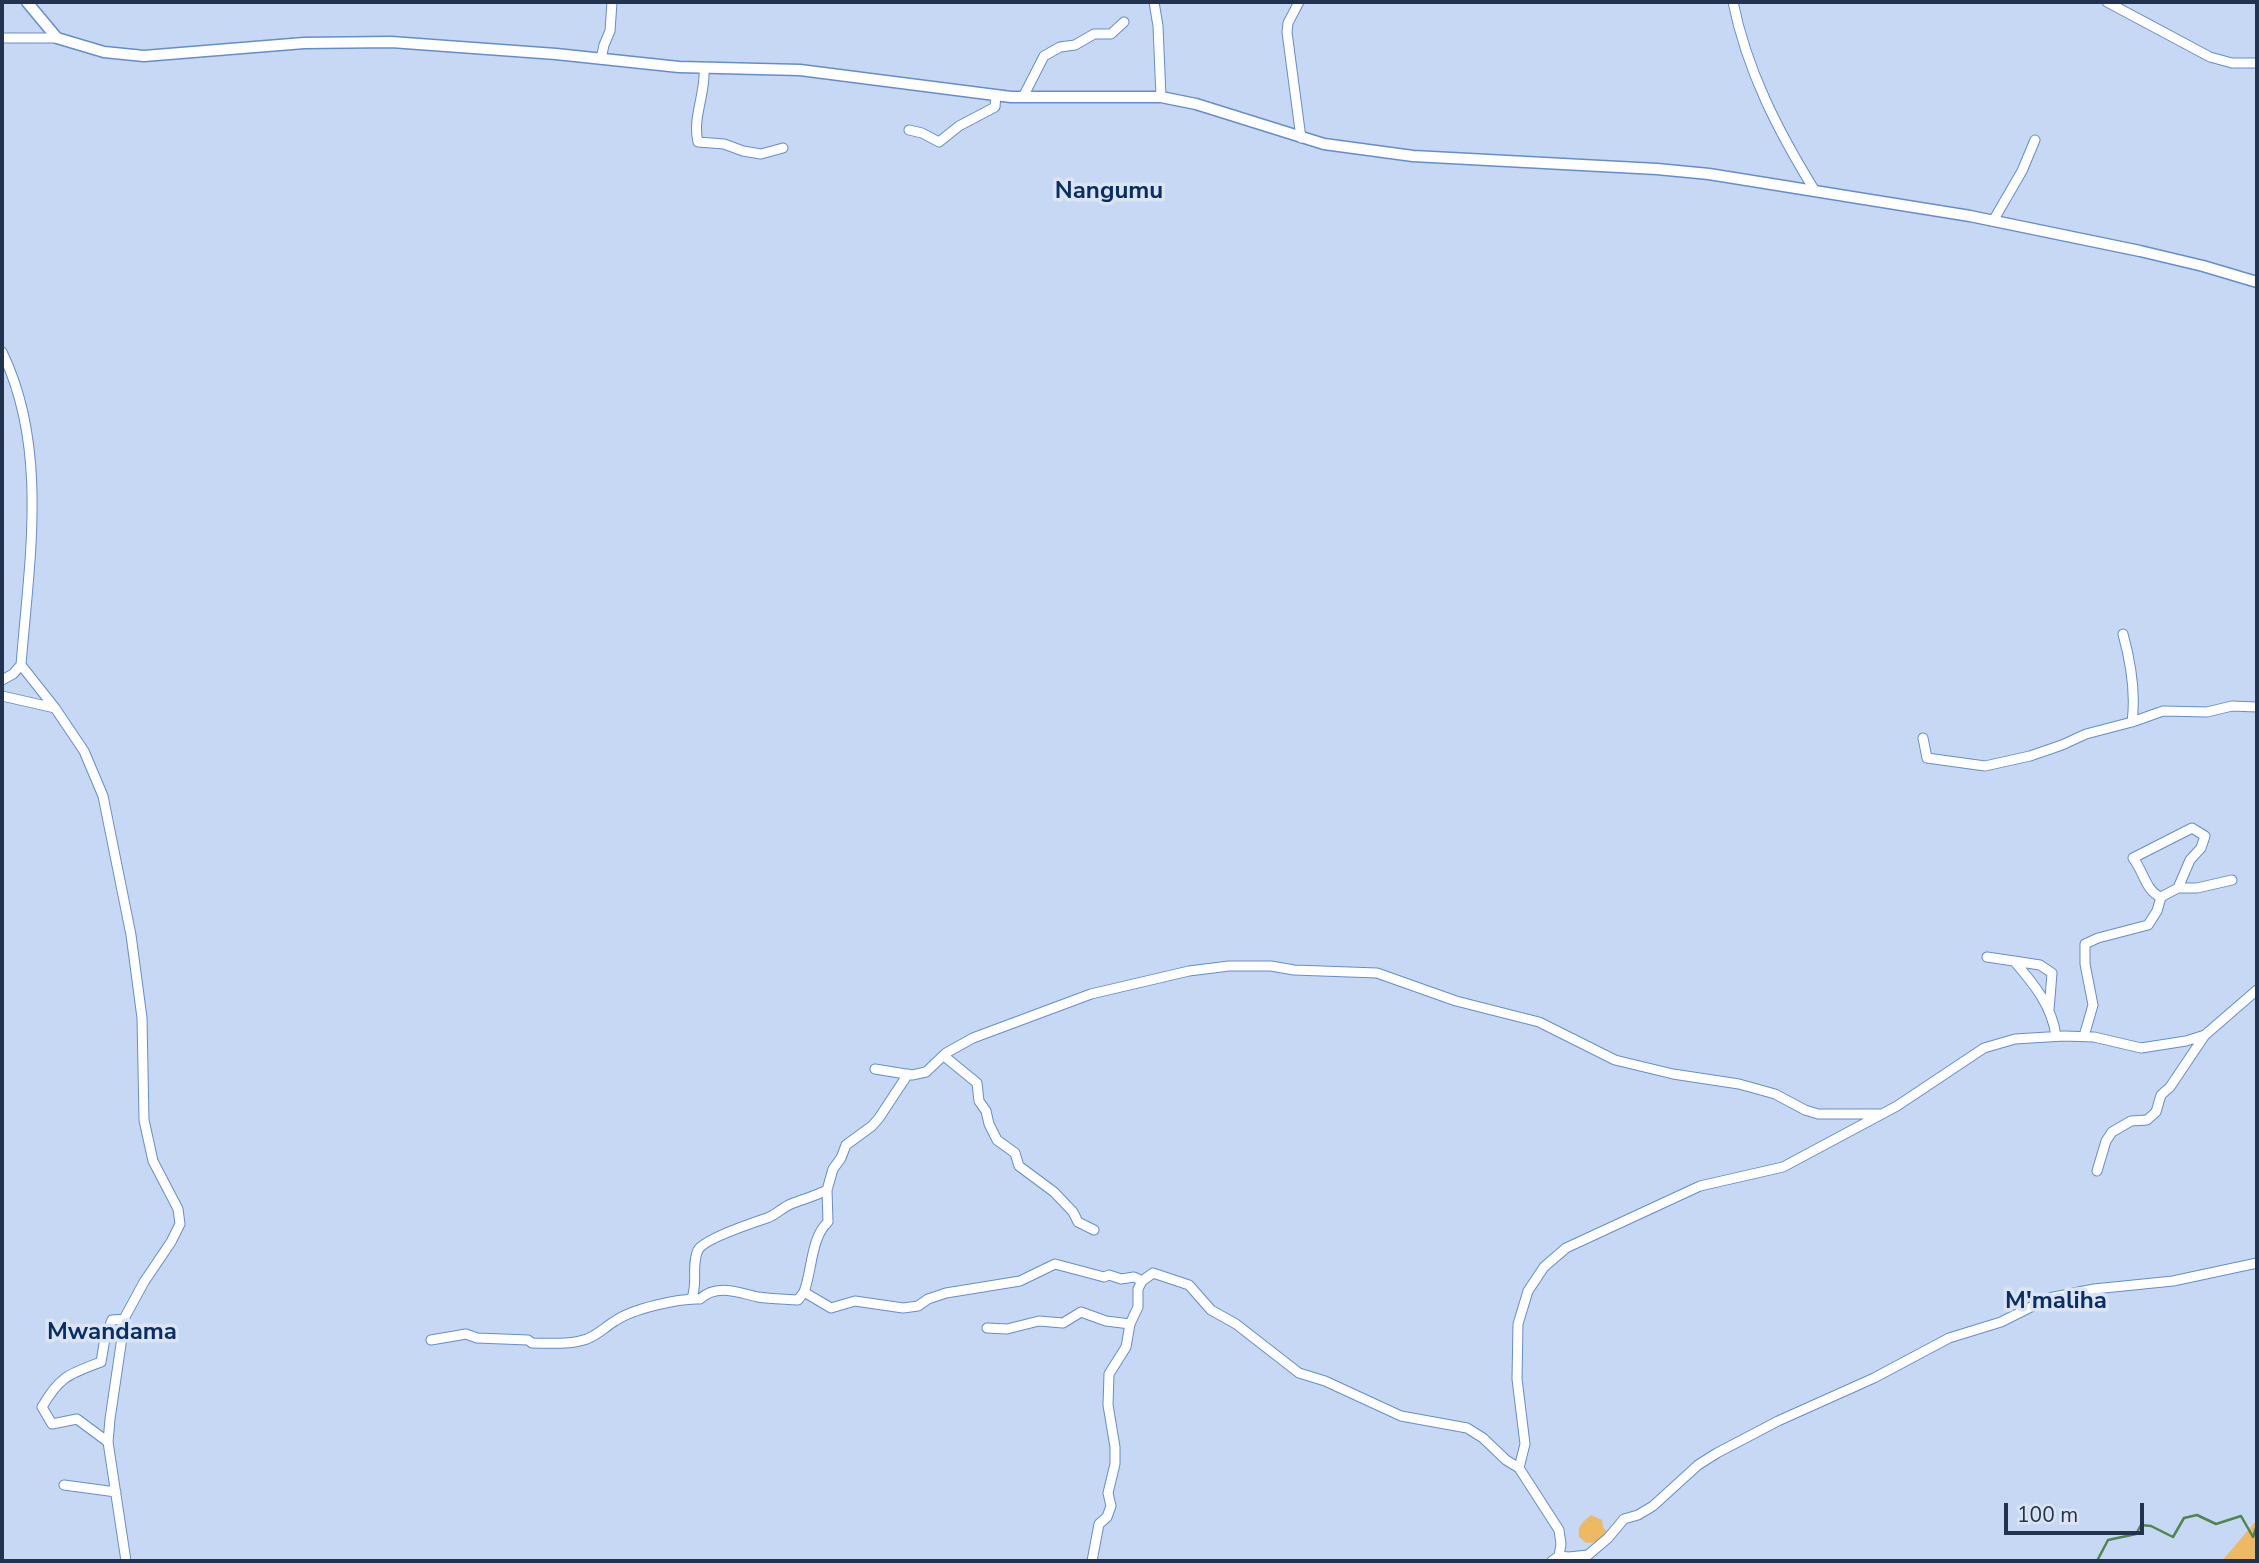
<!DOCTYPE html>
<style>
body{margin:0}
#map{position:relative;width:2259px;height:1563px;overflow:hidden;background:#c6d8f4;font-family:"Nunito Sans",sans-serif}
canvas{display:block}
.frame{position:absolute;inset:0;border:4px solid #22334f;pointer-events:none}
.scale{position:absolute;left:2004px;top:1503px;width:140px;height:32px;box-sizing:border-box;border:4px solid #22334f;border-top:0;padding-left:9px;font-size:21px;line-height:24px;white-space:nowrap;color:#22334f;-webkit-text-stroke:5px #dbe4f2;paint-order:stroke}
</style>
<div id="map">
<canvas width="2259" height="1563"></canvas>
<div class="frame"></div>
<div class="scale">100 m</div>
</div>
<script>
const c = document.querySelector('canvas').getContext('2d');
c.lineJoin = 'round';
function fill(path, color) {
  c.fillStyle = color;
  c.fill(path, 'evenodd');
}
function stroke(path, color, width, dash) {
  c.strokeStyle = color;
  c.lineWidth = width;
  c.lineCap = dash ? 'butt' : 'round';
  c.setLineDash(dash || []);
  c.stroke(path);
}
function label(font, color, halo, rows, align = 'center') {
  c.font = font + ' "Nunito Sans",sans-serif';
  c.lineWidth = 7;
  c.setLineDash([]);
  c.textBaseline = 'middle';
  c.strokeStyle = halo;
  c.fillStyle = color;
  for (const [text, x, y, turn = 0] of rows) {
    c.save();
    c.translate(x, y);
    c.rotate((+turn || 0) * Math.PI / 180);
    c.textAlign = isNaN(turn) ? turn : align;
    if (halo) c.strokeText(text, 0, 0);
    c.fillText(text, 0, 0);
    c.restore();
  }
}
const green = new Path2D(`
 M1591,1515L1602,1520L1603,1527L1608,1533L1600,1542L1586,1543L1579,1537C1577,1525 1583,1522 1591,1515Z
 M2255,1522L2257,1523V1561H2222Z`);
const stream = new Path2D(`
 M2097,1561L2108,1540L2136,1534L2141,1525L2151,1526L2173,1537L2184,1518L2197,1515L2216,1524L2241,1516L2253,1537L2257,1525`);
const minor = new Path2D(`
 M1154,2L1158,26L1161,97
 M1299,2L1288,23L1287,32L1301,138
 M1733,2C1747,71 1778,131 1815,191
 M2107,2L2210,57L2232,63H2257
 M2,38H57
 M601,59L604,45L610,31L612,2
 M704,68C706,93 692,118 698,142L724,144L743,151L761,154L783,148
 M1023,97L1044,56L1060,47L1075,45L1094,34H1111L1124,22
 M909,130L922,133L939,142L959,126L995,107L996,95
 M1993,221L2022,171L2035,140
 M2,352C49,448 29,562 21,665L13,674L2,680
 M2123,634C2131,663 2136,692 2132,722
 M21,665L55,708L84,751L103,796L131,935L142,1018L144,1120L153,1161L178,1209L180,1224L171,1242L144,1282L125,1317L110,1419L108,1442L126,1561
 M2,696L55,708
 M1923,738L1927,758L1985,766L2030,756L2062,745L2086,734L2132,722L2163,711L2207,712L2232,706L2257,707
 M2161,897C2146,892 2143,870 2133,858L2192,828L2205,836L2201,848L2190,860L2178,888
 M1987,957L2014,961C2034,984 2052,1006 2056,1036
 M2014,961L2040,965L2052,973L2049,1010
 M2084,1036L2093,1005L2085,964V944L2098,938L2148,925L2157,911L2161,897L2178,888H2197L2232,880
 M944,1056L977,1083L979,1101L986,1111L989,1124L997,1140L1015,1153L1019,1166L1054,1192L1073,1212L1078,1222L1094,1230
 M875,1069L912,1075L926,1072L946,1053L973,1038L1091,994L1189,971L1229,966H1271L1294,970L1377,973L1456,1001L1539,1022L1615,1060L1673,1074L1739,1084L1775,1094L1805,1110L1818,1114H1881
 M2097,1171L2106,1141L2112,1132L2131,1121L2147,1120L2156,1112L2161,1095L2170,1087L2205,1035
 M804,1292C812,1271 811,1237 828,1222L827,1190
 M692,1298C698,1282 691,1265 698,1250C704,1239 755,1222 767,1218C776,1215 783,1207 791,1204C804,1199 815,1196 827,1190L833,1169L841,1158L846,1145L872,1126L879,1118L908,1074
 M987,1328L1007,1329L1039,1321L1063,1323L1081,1312L1106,1321L1130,1324
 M431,1340L466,1334L477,1338L528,1340L532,1343C551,1343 570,1345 587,1339C599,1334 605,1327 615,1321C632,1309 679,1298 700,1299C717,1283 739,1293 758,1297C771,1299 785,1299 798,1300L804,1292L831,1308L855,1301L903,1308L918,1306L928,1299L946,1293L1020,1281L1055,1264L1104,1277L1109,1275L1121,1279L1134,1277L1142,1281
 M108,1442L77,1419L52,1424L42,1407C60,1376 69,1374 101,1362L105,1338L112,1320L125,1319
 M1519,1468L1525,1444L1517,1379L1518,1324L1528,1291L1544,1267L1566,1248L1700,1186L1783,1167L1897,1106L1984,1048L2015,1039L2064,1036L2094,1037L2141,1048L2186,1041L2205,1035L2257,990
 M64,1485L116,1492
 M1559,1556L1569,1557L1588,1555L1608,1538L1624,1519L1638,1515L1653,1506L1698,1465L1717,1453L1778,1421L1874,1378L1949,1338L2001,1322L2049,1298L2094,1289L2173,1281L2257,1263
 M1092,1561L1099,1524L1107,1517L1111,1506L1108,1493L1115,1464V1447L1108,1405L1109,1374L1126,1347L1130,1324L1138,1307V1289L1142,1281L1153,1273L1189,1285L1211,1310L1236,1324L1299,1373L1325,1381L1401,1416L1467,1428L1483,1438L1506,1460L1519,1468L1559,1530L1561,1544L1559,1556L1552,1561`);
const tertiary = new Path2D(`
 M27,2L57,38L104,52L144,56L304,43L391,42L556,54L679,67L800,70L1011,97H1161L1196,104L1324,144L1413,156L1657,169L1709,174L1970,216L2140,251L2203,266L2257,282`);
const quarterNames = [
 ["Nangumu",1109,192],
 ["M'maliha",2056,1302],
 ["Mwandama",112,1333]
];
fill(green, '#edba63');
stroke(stream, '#508550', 2.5);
stroke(minor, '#648dcf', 11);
stroke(tertiary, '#648dcf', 13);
stroke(minor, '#fff', 9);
stroke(tertiary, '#fff', 10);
label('bold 24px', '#072e67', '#dbe4f2', quarterNames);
</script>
